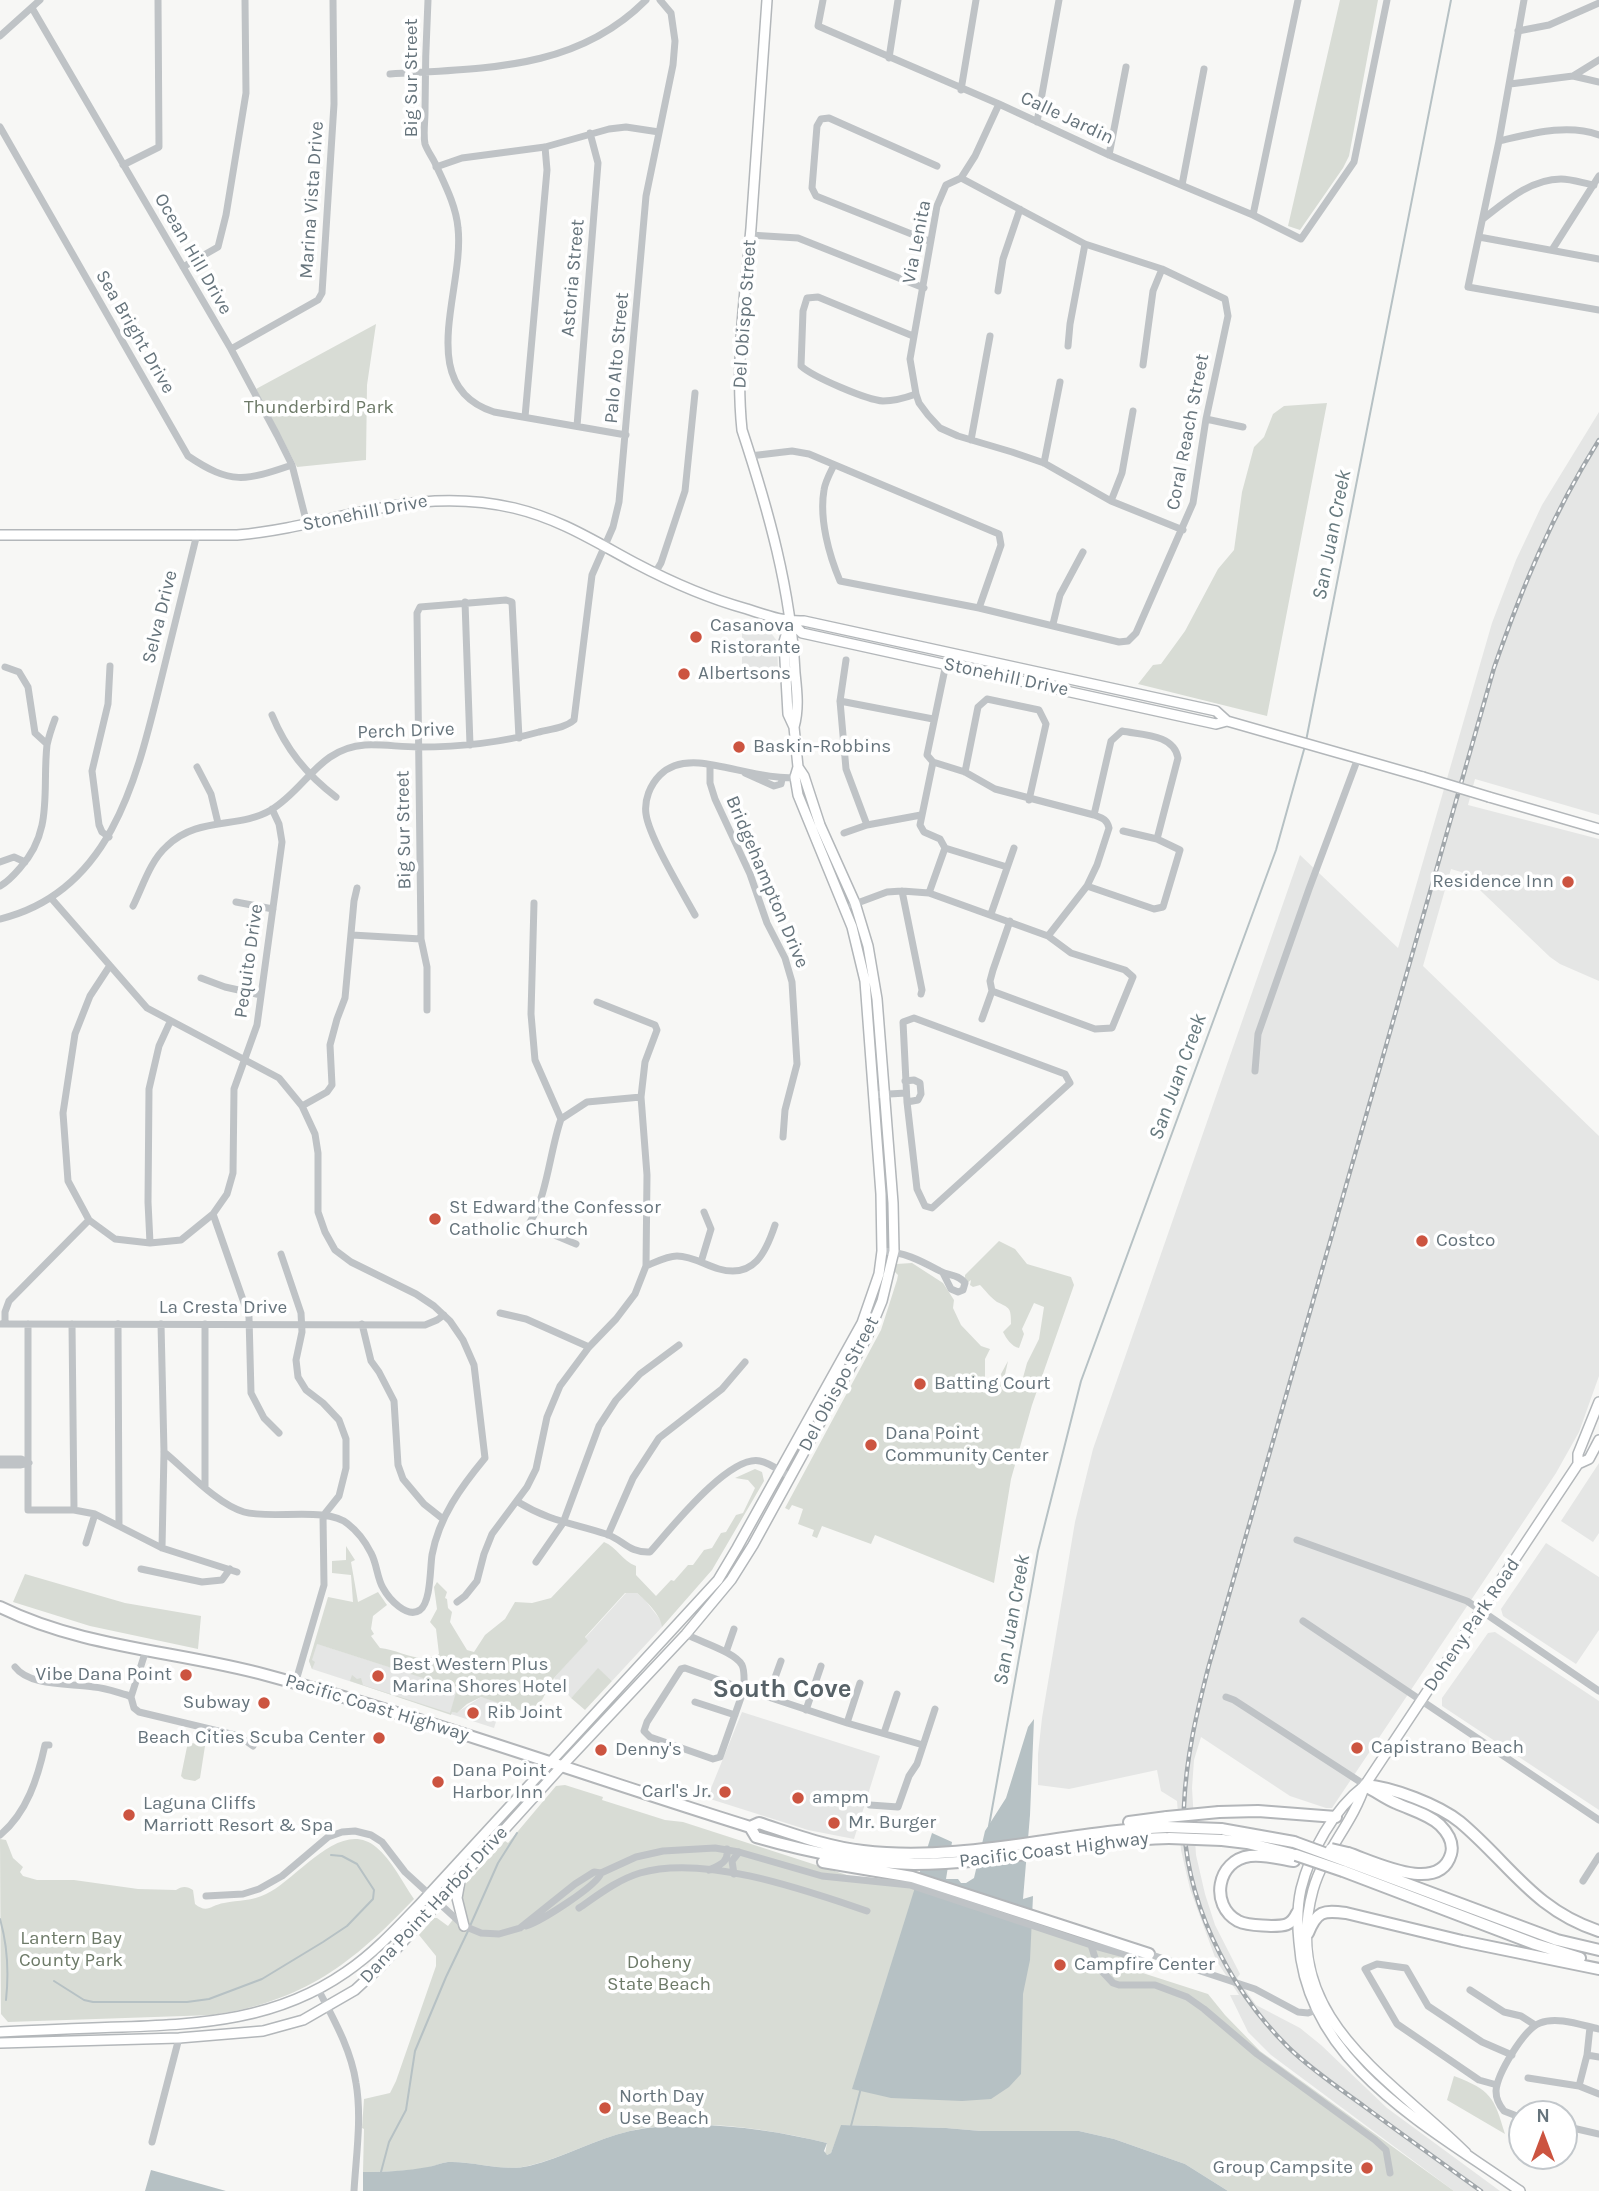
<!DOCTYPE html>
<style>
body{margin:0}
#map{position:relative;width:1599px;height:2191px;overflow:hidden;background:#f7f7f5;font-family:Karla,sans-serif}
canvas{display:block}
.north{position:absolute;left:1508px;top:2100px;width:70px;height:70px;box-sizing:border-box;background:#fff;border:2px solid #c2c7cb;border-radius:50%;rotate:0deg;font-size:19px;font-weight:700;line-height:28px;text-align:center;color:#66747c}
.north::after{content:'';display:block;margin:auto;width:24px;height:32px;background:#cc5440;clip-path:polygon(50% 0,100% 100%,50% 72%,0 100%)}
</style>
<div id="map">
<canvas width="1599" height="2191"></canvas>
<div class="north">N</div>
</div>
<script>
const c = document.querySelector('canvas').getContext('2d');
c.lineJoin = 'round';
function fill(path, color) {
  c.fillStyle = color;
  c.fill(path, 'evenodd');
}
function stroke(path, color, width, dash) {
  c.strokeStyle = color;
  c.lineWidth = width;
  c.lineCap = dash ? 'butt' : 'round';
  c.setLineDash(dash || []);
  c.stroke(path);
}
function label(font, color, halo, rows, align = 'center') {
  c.font = font + ' Karla,sans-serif';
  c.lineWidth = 7;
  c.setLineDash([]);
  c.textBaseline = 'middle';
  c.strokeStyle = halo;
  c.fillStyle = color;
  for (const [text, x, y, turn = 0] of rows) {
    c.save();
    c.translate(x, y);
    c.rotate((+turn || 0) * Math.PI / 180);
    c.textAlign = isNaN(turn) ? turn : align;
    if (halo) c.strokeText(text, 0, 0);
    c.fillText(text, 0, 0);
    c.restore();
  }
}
const built = new Path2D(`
 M1599,412V815L1475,779L1468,805L1599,839V981L1560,964L1550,957L1461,872L1451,869L1423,966L1599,1136V1376L1579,1432L1556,1473L1332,1808H1326L1290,1796L1201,1737L1194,1760L1192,1788L1196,1855L1205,1894L1215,1925L1240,1974L1237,1978L1256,2005L1300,2028L1321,2045L1387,2108L1500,2191H1454L1271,2055L1248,2032L1230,1995H1239L1216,1960L1190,1889L1181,1850L1177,1801L1161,1791L1157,1770L1069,1789L1038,1785V1754L1042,1718L1075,1522L1093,1449L1300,855L1398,948L1492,623L1516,560L1542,505Z
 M742,625L771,633L777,641L778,671L758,670L742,665Z
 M1599,1463V1533L1593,1542L1561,1521Z
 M1546,1543L1599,1577V1630L1576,1664L1503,1616L1501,1609Z
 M626,1593H637L645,1600L662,1622V1627L612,1681L598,1669L571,1698L554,1678L587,1641L585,1638Z
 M1495,1632L1599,1701V1810L1442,1706V1698L1488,1633Z
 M315,1643L458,1689L451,1711L456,1713L481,1697L502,1703L494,1728L312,1669L309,1661Z
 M742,1712L880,1756L854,1839L808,1830L707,1798Z`);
const green = new Path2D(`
 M1340,0H1378L1349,156L1343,168L1300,230L1288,226Z
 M376,324L367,385L366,460L297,467L256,389Z
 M1327,403L1267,716L1138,684L1153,665L1161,664L1185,631L1218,569L1234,550L1242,492L1254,447L1264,437L1273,414L1284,406Z
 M999,1241L1015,1249L1027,1264L1071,1277L1074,1285L1032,1405L1011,1479L994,1583L875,1535L871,1544L822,1526L817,1538L812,1536L814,1530L798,1524L803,1509L792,1505L789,1510L785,1508L881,1330L897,1280L898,1275L893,1270L896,1264L912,1263L943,1283L954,1300L953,1308L961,1325L981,1346L990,1349L985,1359V1378L997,1383L1002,1380L1001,1374L1008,1361L1004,1379L1021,1385L1027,1363L1039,1339L1044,1307L1034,1303L1022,1329L1024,1334L1019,1348C1012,1347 1006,1338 1003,1332L1011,1324C1011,1308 1010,1308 997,1302C991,1298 985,1290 980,1285L973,1287L970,1285L971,1280L967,1283L965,1280V1275Z
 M755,1469L762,1472L764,1481L712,1570L662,1627C661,1615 646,1601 637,1593H625L585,1637L588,1641L554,1678L542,1700L528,1713L481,1697L467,1704L457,1713L452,1712L451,1715L350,1681L352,1675L357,1679L361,1678L363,1685L450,1713L457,1689L317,1644L312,1660L315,1662L312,1669L309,1661L328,1597L353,1602L351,1575L332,1573V1561L346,1560V1546L355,1560L351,1562L358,1602L378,1592L387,1605L373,1616L371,1629L374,1634L371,1636L380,1648C398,1649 422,1666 439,1654L436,1629L430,1622L437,1609L434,1587L437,1582L447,1592L445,1598L447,1599L448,1608L452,1612L450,1622L467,1650L474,1652L485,1635L505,1619L515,1602L532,1603L551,1598L604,1542C617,1547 622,1561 636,1566V1575L656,1596L671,1580L674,1581L688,1565H693L704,1550L712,1548L721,1533L726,1532L736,1515L743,1513L755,1488L748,1480L735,1478Z
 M25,1574L125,1603L201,1616L198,1649L90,1626L13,1602Z
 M598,1668L612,1681L585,1710L571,1698Z
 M188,1742L205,1746L200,1778L195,1781L184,1779L181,1776Z
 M565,1785L603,1797L602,1800L665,1820L683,1822L850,1876L909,1881L1128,1952L1124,1967L1208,1994L1225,2015L1260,2051L1454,2191H1228L1185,2164L1114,2139L1079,2131H981L946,2128L842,2125L831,2153L827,2155L825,2154L827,2143C765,2128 693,2117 630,2131C595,2139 563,2158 528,2166C502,2172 475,2161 448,2162C441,2163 434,2166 427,2168C407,2171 384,2172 363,2172L364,2129L362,2128L364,2099L390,2093L396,2081L436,1966V1956L419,1935L434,1918H437L448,1926L461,1909L460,1890L505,1841L508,1843L556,1786Z
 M0,1839L6,1840L13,1858L23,1867L20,1872L23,1876L37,1880H74L138,1889L176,1890C182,1886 187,1886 193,1890L195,1904C207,1914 211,1905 224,1903C239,1900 252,1901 266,1894C297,1880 340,1817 376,1847C392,1860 402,1882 414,1899C352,1964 304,2001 213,2015L8,2022L1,2014Z
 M1454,2076C1491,2090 1494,2097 1505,2134L1447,2100Z`);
const water = new Path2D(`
 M1034,1719L1030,1815L1023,1899L1033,1896L1030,1960L1023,1994L1021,2074L1009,2087L991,2099L962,2101L891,2098L852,2089L932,1833L952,1842L946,1879H958L961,1883H966L974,1878L985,1831L1006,1798L1028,1727Z
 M841,2125L946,2128L981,2131H1079L1114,2139L1185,2164L1228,2191H363V2172C384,2172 407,2171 428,2167C434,2166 441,2163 448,2162C475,2161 502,2172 529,2166C563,2158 595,2139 630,2131C693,2118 765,2128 827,2143L824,2151L827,2155L831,2153Z
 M151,2170L226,2191H145Z`);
const stream = new Path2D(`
 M1306,741L1451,0
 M989,1826L1038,1551L1081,1381L1276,850L1305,746
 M0,1919C8,1947 9,1972 6,2000
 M470,1926L498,1863L517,1833
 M54,1981L84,2000L93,2002H187L209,1999L262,1979L323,1942L347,1926L373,1899L374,1890L357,1864L342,1856L331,1855
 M851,2126L861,2088
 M381,2172L389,2142L406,2110L415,2051L446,1977L468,1931`);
const minor = new Path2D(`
 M428,0C426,37 425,74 425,112C425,122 423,134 425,144C427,150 432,157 435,163C444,183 456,205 458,228C465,289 413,386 494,412L626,435
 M823,0L818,26L999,104L1109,155L1253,215L1301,239L1354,162L1387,0
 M1524,0L1499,141L1468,287L1599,310
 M32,8L231,349L277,435L292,465L307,524
 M1518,31L1549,25L1599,3
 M0,36L40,0
 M889,58L898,0
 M390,74C483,68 576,71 646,0
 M1573,76L1599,60
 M1510,84L1573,76L1599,82
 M961,90L976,0
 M999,104L975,156L961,178L946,185L937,206L910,359L916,394L919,403L928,415L940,428L958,436L1012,452L1044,463L1111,501L1183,530
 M1037,122L1059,0
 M0,127L188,456C231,485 245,481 292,465
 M1499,141C1530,134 1567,123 1599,135
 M1109,155L1126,67
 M123,165L159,147L158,0
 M436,167L462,158L545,147L609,129L626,127L659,132
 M1182,185L1204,69
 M1253,215L1298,0
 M1483,219C1506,201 1531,179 1561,179C1571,179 1583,183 1594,185
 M750,235L798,238L924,288
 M1479,237L1599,259
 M929,241L816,196L812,188L817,126L821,119L829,118L937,166
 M1552,250L1599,176
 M183,267L218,247L226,215L246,93L245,0
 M998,291L1003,259L1020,209
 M913,336L818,297L807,298L803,311L801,366C813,377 867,400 883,401C895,401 905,398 916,394
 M1068,346L1070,324L1085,244
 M231,349L318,300L322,293L334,104L333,0
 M1143,365L1153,291L1162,269
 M525,417L547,170L545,147
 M1206,419L1243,427
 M577,426L598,163L590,133
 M971,440L990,336
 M750,456L792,451L809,454L999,534L1001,545L979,608
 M1044,463L1060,382
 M834,465C830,473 825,482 824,490C819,519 829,555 840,581L979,608L1119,642L1128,641L1136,633L1193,503L1206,419L1228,316L1225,299L1162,269L1085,244L961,178
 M1111,501L1122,473L1133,411
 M655,573L661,563L685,491L695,393
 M465,602L470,745
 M1053,624L1060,595L1083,552
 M846,660L840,701L846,769L867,825
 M946,664L927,755L933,762L965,772L995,789L1094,815C1102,818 1107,819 1109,828L1097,865L1087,886L1048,936
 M5,667L19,672L28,687L35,733L47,744
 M840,701L933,719
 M272,715C286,749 306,774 336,797
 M933,762L920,825L924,832L940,839L945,848L1007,867
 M710,765V783L715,799L750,874L767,923L785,958L792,982L797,1064L785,1110L783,1137
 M197,767L211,794L218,823
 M965,772L978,707L987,699L1039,710L1046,724L1029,800
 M745,773L774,786L781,784L782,779
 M272,809L279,824L282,842L257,1025L234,1089L233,1173L227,1194L213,1214L249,1317L251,1393L264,1418L279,1433
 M1094,815L1111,741L1122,731C1142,735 1174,734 1178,758L1157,839
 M844,833L867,825L921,815
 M109,837L102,832L99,825L92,771L108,704L110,666
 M0,862L14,857L25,862
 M0,886C8,882 14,875 20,868C54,831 42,789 47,745C49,736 52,727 55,719
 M1087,886L1154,909L1163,907L1180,850L1157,839L1123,831
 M902,891L922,990L921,994
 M929,893L945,848
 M51,898L147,1008L279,1078L302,1106L315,1134L318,1153V1212L325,1232L335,1250L351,1262L416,1294L434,1306L450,1321L463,1340L474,1365L485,1458C461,1487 439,1517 432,1555C430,1568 431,1602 420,1610C407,1619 389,1599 383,1588C377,1578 377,1564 371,1553C366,1543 357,1531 348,1524C327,1506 271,1520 244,1512C217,1504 186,1470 164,1452
 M236,902L273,909
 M534,903L531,1014L535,1060L561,1119
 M852,905L887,892L902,891L929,893L1048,936L1071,953L1125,970L1133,977L1112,1028L1095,1029L992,991
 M133,906C143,886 150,861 167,846C197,816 239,829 271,810C306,789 319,748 365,745C382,744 400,747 418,747C459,747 500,743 539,732C551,729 565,728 574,720L592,575L613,527L619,502L646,196L673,65L675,41L671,13L660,0
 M991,914L1014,848
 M695,915C683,893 649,837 646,814C644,800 650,785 660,775C670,765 685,762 699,763C730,766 771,781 799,777
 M0,919C112,892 137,777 161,680C173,632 185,583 197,534
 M352,935L421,939
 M109,967L90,996L75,1034L63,1113L68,1181L89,1220L115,1239L150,1243L181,1240L213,1214
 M201,978L225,987L261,995
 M427,1010V967L421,939L417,613L420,607L506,600L512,602L519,738
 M914,1018L1065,1074L1070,1083L932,1208L925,1206L917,1189L907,1102L903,1022Z
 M982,1019L992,991L990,981L993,970L1010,921
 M1255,1071L1258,1034L1309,889L1358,758
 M905,1081L914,1080L920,1083L921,1094L918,1100L907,1102
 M873,1095L906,1093
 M302,1106L327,1092L332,1085L330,1045L337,1019L345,998L354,901L357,888
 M561,1119C550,1150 547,1197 530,1222L540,1229L576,1244
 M561,1119L587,1102L641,1097
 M150,1243L148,1202L149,1089L159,1046L170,1022
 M882,1251C905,1252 921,1261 940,1271C949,1276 958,1274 965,1283L963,1290L958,1292L951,1289L943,1273
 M281,1254L301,1313L302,1332L296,1360L298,1377L306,1390L323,1403L339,1420L346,1439V1468L339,1496L323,1516L324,1585L295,1684
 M701,1262L711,1229L704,1212
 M646,1266C656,1262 667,1256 677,1256C692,1256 705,1265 719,1269C754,1279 766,1252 775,1225
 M500,1313L526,1319L589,1347
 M0,1324L425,1325L437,1320L444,1315
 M5,1324V1312L9,1301L89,1220
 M28,1324V1510H74L95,1514L162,1548L237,1572
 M72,1324L74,1510
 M118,1324L119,1526
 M161,1324L164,1452L162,1548
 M205,1324V1486
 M362,1324L371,1361L379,1372L394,1401L398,1465L403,1479L424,1504L443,1519
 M0,1459H21L29,1463L20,1465H0
 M518,1502C549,1521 572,1523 606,1534C624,1540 628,1553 650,1552C669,1531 729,1454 760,1461C770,1463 780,1471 789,1476
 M608,1535L633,1478L659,1438L722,1389L745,1362
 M1297,1540L1467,1601L1599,1691
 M86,1543L95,1514
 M536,1562L563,1523L599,1426L616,1400L640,1374L679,1345
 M141,1569L202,1582L222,1580L230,1569
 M457,1602L465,1596L477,1581L484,1554L492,1534L527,1487L536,1469L547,1417L560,1386L589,1347L616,1319L635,1294L646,1266L647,1175L641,1097L645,1062L657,1030L655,1025L597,1002
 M1303,1621L1599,1820
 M686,1634C700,1642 735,1652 742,1665C745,1671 744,1682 744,1689L847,1723L923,1745
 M726,1652L734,1629
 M15,1667C30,1687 72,1683 94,1687C105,1688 116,1692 127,1695L131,1697L134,1708L139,1712L239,1736L253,1746
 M685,1668L744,1689L720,1757L713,1759L650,1737L644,1731L647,1722L681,1669Z
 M131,1697L146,1650
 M768,1697L781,1661
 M1226,1697L1234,1700L1365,1785
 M695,1702L735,1715
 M806,1710L821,1666
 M847,1723L860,1683
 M884,1733L897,1694
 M870,1805L898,1807L909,1776L917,1764L935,1709
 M0,1835C27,1813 38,1777 45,1745H49
 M709,1870C720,1865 729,1862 727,1849
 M734,1874L732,1861L739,1852
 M1583,1881L1599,1856
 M206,1896L243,1894L259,1889L282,1876L328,1837L342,1832L355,1831L371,1835L382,1842L405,1872L464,1926L481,1933L499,1934L520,1928L575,1884L594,1872L601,1873L636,1857L663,1851L715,1848L739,1852L822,1876L910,1885L1091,1945L1128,1955L1149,1954L1255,1989L1298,2012L1308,2013L1322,2008
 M579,1908C598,1895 617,1880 640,1873C704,1854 805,1890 867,1911
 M526,1926C541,1921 597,1886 601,1873
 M1091,1945L1098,1967L1113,1983L1119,1985H1155L1187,1997L1204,2009L1257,2054L1375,2140L1386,2150L1390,2173
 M318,1989C333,2018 351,2049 356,2083C362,2118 356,2156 354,2191
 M1470,1990L1504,2012L1521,2016L1535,2025
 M1587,2055L1599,2057
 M1528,2078L1579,2086L1599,2094
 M1497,2085L1479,2080L1397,2024L1365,1969L1377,1964L1406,1968L1428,2006L1482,2042L1512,2055
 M1579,2086L1587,2055L1590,2027
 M1522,2118L1504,2111C1499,2105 1496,2099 1496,2091C1497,2074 1524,2029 1540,2023C1557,2016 1581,2025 1599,2029
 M1564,2126L1599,2134
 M152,2142L179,2038`);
const major = new Path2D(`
 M767,0C762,76 757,152 751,228C745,295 735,363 742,430C768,509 791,590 795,673C797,692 799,709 794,727
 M0,535H237C337,526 410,484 514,508C560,519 594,541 635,563C671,582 707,598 747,609C766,615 784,622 804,621L1216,711L1227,721L1423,777
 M790,621L802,633L1216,724L1227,721
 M1489,797L1599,829
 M1578,1464V1454L1599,1402
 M1364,1786C1334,1809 1310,1852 1301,1889C1297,1907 1297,1923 1299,1942C1307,2065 1430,2127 1520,2191
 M460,1881L457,1898L464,1926
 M0,2032C41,2030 82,2028 122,2027C203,2024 277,2020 346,1972C374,1953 397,1928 420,1904L718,1580L737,1548L862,1323L879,1274L882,1251L881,1194L865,981L852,927L798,795L795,777L798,767L794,727L788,714L784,642L790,621
 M0,2043L179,2038L263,2031L303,2020L355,1990L381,1966L561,1767L686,1634L731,1580L753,1545L868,1335L882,1301L894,1251L893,1203L877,999L868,946L855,903L820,825L804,776L798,767
 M1466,2153C1390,2077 1278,2018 1313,1890C1324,1851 1353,1823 1365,1785L1578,1464L1589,1459L1599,1440`);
const highway = new Path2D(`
 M0,1607C83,1648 178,1651 266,1675C429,1719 589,1777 750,1827L759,1823C793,1834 827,1847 863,1851C965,1863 1066,1831 1167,1827
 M1365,1785C1392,1787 1439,1805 1460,1822C1509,1863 1534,1910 1599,1931
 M1219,1812L1258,1811L1336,1817
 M1129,1822L1167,1817
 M750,1827L756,1837C808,1852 859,1863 914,1864C999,1864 1083,1840 1169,1838
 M1221,1829L1294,1842
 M1222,1840L1247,1843L1296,1855
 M1348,1853C1375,1862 1439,1895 1451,1854C1454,1843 1448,1833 1440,1825C1428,1814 1411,1810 1396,1803C1386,1799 1377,1792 1367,1787
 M1294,1861C1280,1859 1264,1854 1250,1856C1217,1860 1209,1905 1238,1921C1248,1926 1260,1925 1271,1926C1284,1926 1291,1926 1297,1913
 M1346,1861L1557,1940L1599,1950
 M823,1862L912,1877L1149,1954
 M1343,1871L1535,1944L1580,1958
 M1308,1933C1317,1911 1323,1910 1346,1913L1462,1941L1599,1969`);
const rail = new Path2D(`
 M1481,2191C1442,2163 1403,2135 1365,2107C1339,2088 1312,2070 1289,2048C1227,1987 1181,1895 1184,1806C1186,1757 1197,1711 1209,1665L1494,668C1523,585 1552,515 1599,440`);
const majorBridge = new Path2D(`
 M1423,777L1489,797`);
const highwayBridge = new Path2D(`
 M1167,1817L1219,1812
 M1167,1827L1221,1829
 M1169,1838L1222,1840
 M1294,1842L1346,1861
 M1331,1849L1348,1853
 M1296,1855L1343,1871`);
const markers = [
 [696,637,7,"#cc5440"],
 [684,674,7,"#cc5440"],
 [739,747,7,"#cc5440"],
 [1568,882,7,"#cc5440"],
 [435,1219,7,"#cc5440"],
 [1422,1241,7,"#cc5440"],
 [920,1384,7,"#cc5440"],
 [871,1445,7,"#cc5440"],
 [186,1675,7,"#cc5440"],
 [378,1676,7,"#cc5440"],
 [264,1703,7,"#cc5440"],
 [473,1713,7,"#cc5440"],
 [379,1738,7,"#cc5440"],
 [1357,1748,7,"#cc5440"],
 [601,1750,7,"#cc5440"],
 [438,1782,7,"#cc5440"],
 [725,1792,7,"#cc5440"],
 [798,1798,7,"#cc5440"],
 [129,1815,7,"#cc5440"],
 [834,1823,7,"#cc5440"],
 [1060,1965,7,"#cc5440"],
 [605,2108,7,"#cc5440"],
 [1367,2168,7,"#cc5440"]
];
const streetNames = [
 ["Big Sur Street",412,78,-90],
 ["Calle Jardin",1067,118,25],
 ["Marina Vista Drive",312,200,-86],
 ["Via Lenita",917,242,-79],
 ["Ocean Hill Drive",193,254,60],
 ["Astoria Street",573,278,-85],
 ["Del Obispo Street",745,314,-86],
 ["Sea Bright Drive",135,332,60],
 ["Palo Alto Street",617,358,-85],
 ["Coral Reach Street",1188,432,-79],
 ["Stonehill Drive",365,513,-11],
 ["Selva Drive",160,617,-76],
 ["Stonehill Drive",1006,677,12],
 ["Perch Drive",406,731,-2],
 ["Big Sur Street",404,830,-91],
 ["Bridgehampton Drive",767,882,67],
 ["Pequito Drive",249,961,-82],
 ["La Cresta Drive",223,1308],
 ["Del Obispo Street",839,1384,-62],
 ["Doheny Park Road",1472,1625,-56],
 ["Pacific Coast Highway",377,1708,17],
 ["Pacific Coast Highway",1054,1850,-7],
 ["Dana Point Harbor Drive",434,1905,-47]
];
const parkNames = [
 ["Thunderbird Park",319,408],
 ["Lantern Bay",71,1939],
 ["County Park",71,1961],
 ["Doheny",659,1963],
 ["State Beach",659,1985]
];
const poiNames = [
 ["Casanova",710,626],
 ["Ristorante",710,648],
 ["Albertsons",698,674],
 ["Baskin-Robbins",753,747],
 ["Residence Inn",1554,882,"right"],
 ["St Edward the Confessor",449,1208],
 ["Catholic Church",449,1230],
 ["Costco",1436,1241],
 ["Batting Court",934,1384],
 ["Dana Point",885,1434],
 ["Community Center",885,1456],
 ["Best Western Plus",392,1665],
 ["Marina Shores Hotel",392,1687],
 ["Vibe Dana Point",172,1675,"right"],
 ["Subway",250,1703,"right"],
 ["Rib Joint",487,1713],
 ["Beach Cities Scuba Center",365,1738,"right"],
 ["Capistrano Beach",1371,1748],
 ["Denny's",615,1750],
 ["Dana Point",452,1771],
 ["Harbor Inn",452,1793],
 ["Carl's Jr.",711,1792,"right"],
 ["ampm",812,1798],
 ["Laguna Cliffs",143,1804],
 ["Marriott Resort & Spa",143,1826],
 ["Mr. Burger",848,1823],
 ["Campfire Center",1074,1965],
 ["North Day",619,2097],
 ["Use Beach",619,2119],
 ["Group Campsite",1353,2168,"right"]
];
const waterNames = [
 ["San Juan Creek",1332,535,-79],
 ["San Juan Creek",1178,1077,-70],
 ["San Juan Creek",1012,1620,-80]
];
const districtNames = [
 ["South Cove",782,1690]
];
fill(built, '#e5e6e5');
fill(green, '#d8dcd5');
fill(water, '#b6c1c4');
stroke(stream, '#b6c1c4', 2);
stroke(major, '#b3b7ba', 12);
stroke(highway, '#b3b6b9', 14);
stroke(minor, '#bfc3c6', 7);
stroke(major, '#fff', 9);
stroke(highway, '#fff', 10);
stroke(rail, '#a1a7ab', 4.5);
stroke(rail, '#fff', 2, [5]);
stroke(majorBridge, '#b3b7ba', 12, []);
stroke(highwayBridge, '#b3b6b9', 14, []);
stroke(majorBridge, '#fff', 9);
stroke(highwayBridge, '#fff', 10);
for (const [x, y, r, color] of markers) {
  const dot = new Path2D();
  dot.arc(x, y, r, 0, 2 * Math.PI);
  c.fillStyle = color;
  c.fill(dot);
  stroke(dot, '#fff', 2.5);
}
label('19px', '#66747c', '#fff', streetNames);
label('19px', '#6d7a68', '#fff', parkNames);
label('19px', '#66747c', '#fff', poiNames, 'left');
label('italic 21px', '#66797e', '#fff', waterNames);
label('bold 26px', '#576268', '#fff', districtNames);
</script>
